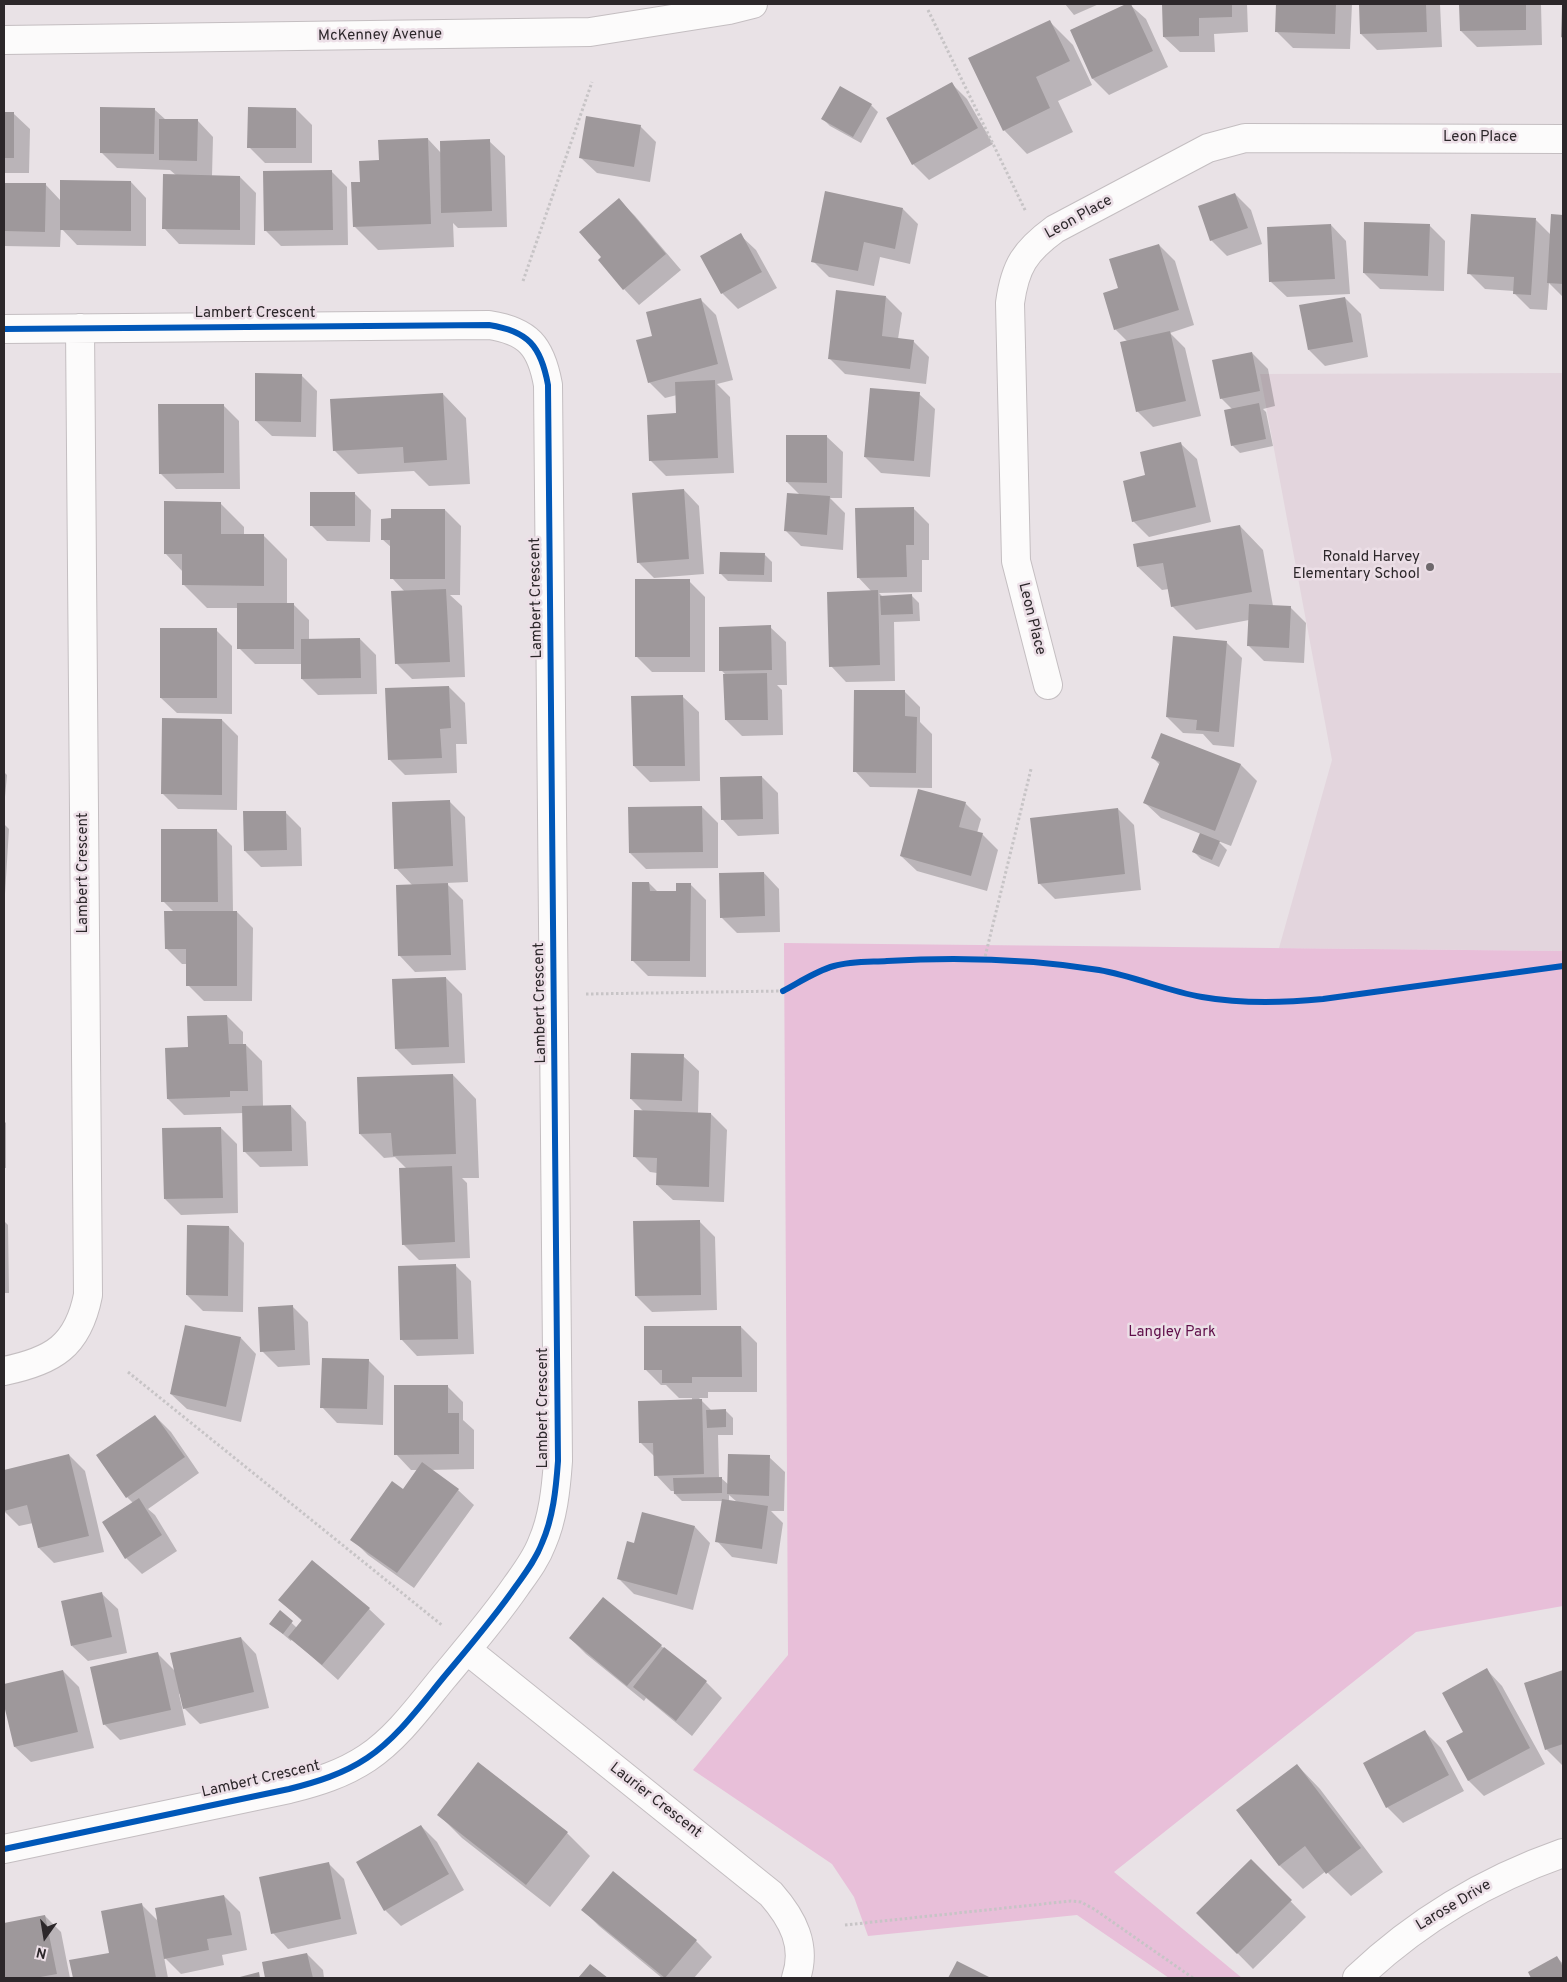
<!DOCTYPE html>
<style>
body{margin:0}
#map{position:relative;width:1567px;height:1982px;overflow:hidden;background:#e9e2e6;font-family:Overpass,sans-serif}
canvas{display:block}
.frame{position:absolute;inset:0;border:5px solid #2c272a;pointer-events:none}
.north{position:absolute;left:20px;top:1912px;width:50px;height:50px;-webkit-text-stroke:4px #ecdfe7;paint-order:stroke;rotate:193deg;font-size:14px;font-weight:700;line-height:20px;text-align:center;color:#2c272a}
.north::after{content:'';display:block;margin:auto;width:18px;height:22px;background:#2c272a;clip-path:polygon(50% 0,100% 100%,50% 72%,0 100%)}
</style>
<div id="map">
<canvas width="1567" height="1982"></canvas>
<div class="frame"></div>
<div class="north">N</div>
</div>
<script>
const c = document.querySelector('canvas').getContext('2d');
c.lineJoin = 'round';
function fill(path, color) {
  c.fillStyle = color;
  c.fill(path, 'evenodd');
}
function stroke(path, color, width, dash) {
  c.strokeStyle = color;
  c.lineWidth = width;
  c.lineCap = dash ? 'butt' : 'round';
  c.setLineDash(dash || []);
  c.stroke(path);
}
function label(font, color, halo, rows, align = 'center') {
  c.font = font + ' Overpass,sans-serif';
  c.lineWidth = 5;
  c.setLineDash([]);
  c.textBaseline = 'middle';
  c.strokeStyle = halo;
  c.fillStyle = color;
  for (const [text, x, y, turn = 0] of rows) {
    c.save();
    c.translate(x, y);
    c.rotate((+turn || 0) * Math.PI / 180);
    c.textAlign = isNaN(turn) ? turn : align;
    if (halo) c.strokeText(text, 0, 0);
    c.fillText(text, 0, 0);
    c.restore();
  }
}
const built = new Path2D(`
 M1563,373V951L1279,948L1332,760L1260,374Z`);
const green = new Path2D(`
 M784,943L1563,951V1606L1416,1632L1114,1872L1242,1978H1169L1077,1915L868,1936L854,1897L832,1864L693,1770L788,1655Z`);
const shadow = new Path2D(`
 M1065,4H1099L1074,15Z
 M1129,4L1146,19L1168,67L1109,95L1093,79L1071,30Z
 M1163,4H1247L1248,32L1214,34L1215,52H1180L1164,37Z
 M1278,4H1352L1350,49L1293,48L1277,32Z
 M1360,4H1440L1442,47L1377,50L1361,34Z
 M1460,4H1541L1542,45L1477,47L1461,31Z
 M1049,21L1073,45L1092,85L1058,101L1073,132L1027,154L1004,130Z
 M951,83L967,99L993,144L929,180L913,164Z
 M871,105L878,112L861,143L830,126L823,119Z
 M296,109L312,125V163H265L249,147Z
 M155,110L166,120L198,121L213,137L212,176L240,177L256,193L255,245L179,244L164,228L177,176L170,170L117,168L101,152Z
 M4,113L14,114L30,129L29,173H4Z
 M640,126L656,142L650,182L597,173L581,158Z
 M428,139L441,153L489,141L505,156L507,227L458,228L453,223L454,247L378,250L354,226L361,183L381,161Z
 M331,171L347,187L348,245L281,246L265,230Z
 M131,182L146,198V246L77,245L61,228L60,247L4,246V184H45L61,201Z
 M1235,194L1251,210L1262,244L1227,256L1211,240Z
 M619,200L635,216L681,270L639,305L624,289L603,257Z
 M903,209L918,224L910,264L880,257L874,286L829,277L813,261Z
 M1552,216H1563V297L1549,283L1547,310L1530,309L1514,293V291L1485,289L1469,273L1536,220L1551,235Z
 M1331,225L1346,241L1350,294L1287,297L1271,282Z
 M1429,225L1445,241L1444,291L1380,289L1364,273Z
 M740,235L756,250L777,288L738,309L722,293Z
 M1159,245L1175,261L1194,325L1170,333L1185,348L1201,416L1153,427L1137,411L1127,341L1115,329L1120,289Z
 M886,297L902,313L898,339L913,341L929,357L926,384L845,374L829,358Z
 M1345,298L1361,314L1368,357L1325,366L1309,350Z
 M700,299L716,315L733,380L717,384L730,397L734,473L666,476L650,460L678,415L677,395L665,398L649,382L654,336Z
 M1252,353L1268,369L1275,406L1263,409L1266,412L1273,446L1240,453L1232,445L1233,410L1221,398Z
 M301,375L317,391L316,437L272,436L256,421Z
 M443,394L466,418L470,484L429,486L414,471L358,474L334,450Z
 M919,394L935,409L930,477L881,473L865,457Z
 M223,405L239,421L240,489H176L160,473Z
 M827,437L843,452L842,498H830L845,513L843,550L801,546L785,530L800,495L787,482Z
 M1181,444L1197,459L1211,522L1149,537L1133,521L1147,476Z
 M684,490L699,506L704,574L654,578L638,562Z
 M355,494L371,510L370,542L327,541L311,525Z
 M220,503L244,527V536H264L287,559V604H293L309,620V640L360,639L376,655L377,694L318,695L302,679V664H255L239,648V608H207L183,584V572L165,553Z
 M913,508L929,524V560H922V592L879,593L883,597L911,595L919,603L920,621L894,622L895,681L846,682L831,666L872,592L858,577Z
 M445,510L461,526L460,595H450L462,606L465,677L412,679L396,663L405,592L392,578V548L382,539Z
 M1240,526L1263,550L1273,606L1290,607L1306,623L1304,663L1264,661L1248,645L1249,620L1196,630L1172,606L1169,589L1162,590L1138,567Z
 M764,554L772,562V582L728,581L721,574Z
 M689,581L705,597V672H652L637,657Z
 M770,627L786,642L787,685H777L782,690L783,735L742,736L726,720L725,674L721,670Z
 M216,630L232,646V714L177,713L161,698Z
 M1226,642L1242,658L1234,747L1213,745L1203,734L1183,733L1167,717Z
 M449,687L465,703L467,744H456L457,773L405,775L390,760Z
 M905,692L920,707V722L932,734V788L870,787L855,771Z
 M683,697L699,712L700,781L650,782L634,766Z
 M222,720L238,736L237,810L178,809L163,794Z
 M1162,734L1241,765L1257,781L1231,846L1218,841L1227,850L1219,867L1201,859L1193,851L1201,834L1161,818L1145,803L1160,765L1153,758Z
 M4,772L7,775L4,808Z
 M762,777L778,793L779,834L738,836L723,820Z
 M449,801L465,817L468,882L446,883L463,900L466,970L415,972L400,956L413,886L396,868Z
 M965,803L981,819L977,833L982,834L998,850L987,891L917,871L901,856Z
 M702,807L718,823V868L646,869L630,853Z
 M1118,809L1134,825L1141,890L1055,899L1039,883Z
 M285,812L301,828L302,866L261,867L245,851Z
 M4,824L9,829L5,894H4Z
 M216,830L232,846L233,912H237L253,928L252,1001H204L188,985V964H182L166,948L174,912L163,901Z
 M764,873L779,889L780,932L737,933L721,917Z
 M649,883L658,892L677,893L690,884L706,900V977L648,976L632,960Z
 M446,978L462,994L465,1063L412,1065L396,1049Z
 M227,1016L243,1032V1046L246,1045L262,1061L263,1106H291L306,1122L308,1166L260,1167L244,1151V1113L184,1115L168,1099Z
 M683,1056L699,1071L698,1113L711,1114L727,1130L724,1202L673,1200L657,1185V1173L650,1172L634,1156L644,1112L631,1099Z
 M453,1075L476,1099L479,1178H462L467,1183L470,1258L419,1260L403,1244L407,1169L395,1157L384,1158L360,1134Z
 M4,1121L6,1123V1168H4Z
 M221,1128L237,1144L238,1213L181,1215L165,1199Z
 M4,1221L8,1225L9,1293H4Z
 M699,1221L715,1237L717,1310L652,1312L636,1296Z
 M229,1227L244,1243L243,1312L203,1311L187,1295Z
 M456,1266L471,1281L474,1354L417,1356L402,1340Z
 M292,1306L308,1322L310,1365L278,1367L262,1351Z
 M741,1327L757,1343V1392H708V1398H699L712,1411L725,1410L733,1418V1435H718L719,1478H721L729,1485L769,1457L785,1472L784,1511H771L783,1523L777,1564L732,1557L717,1541L723,1501H682L675,1494V1491H671L656,1475L655,1457L640,1442L692,1400V1398H679L666,1385H661L646,1370ZM729,1495L737,1502L729,1501Z
 M241,1338L256,1354L241,1422L187,1409L171,1394Z
 M368,1360L384,1376L383,1425L337,1423L322,1407Z
 M448,1387L463,1402V1420L474,1430V1469L430,1470L458,1490L474,1505L414,1588L368,1555L352,1539L403,1491L418,1470H411L396,1454Z
 M155,1416L171,1432L199,1473L148,1509L155,1515L177,1551L142,1574L126,1558L133,1503L127,1497Z
 M69,1455L85,1471L104,1552L54,1563L39,1548L33,1523L19,1526L4,1511V1471Z
 M695,1527L710,1543L693,1610L634,1594L618,1578L635,1545Z
 M102,1594L118,1609L127,1653L88,1661L72,1646Z
 M280,1600L369,1609L385,1624L338,1680L292,1639L291,1641L271,1624L280,1612L297,1628L302,1621Z
 M241,1638L256,1654L269,1708L200,1724L184,1708L181,1693L179,1694L186,1725L120,1740L104,1724L157,1653L176,1672Z
 M570,1638L661,1646L706,1682L722,1698L692,1736L646,1698L644,1701L586,1654Z
 M1487,1670L1502,1686L1545,1764L1484,1796L1469,1781L1447,1742L1465,1732Z
 M63,1671L79,1687L94,1748L31,1762L15,1747L4,1700V1686Z
 M1563,1671V1764L1562,1765L1546,1749L1525,1683Z
 M1425,1732L1441,1748L1464,1791L1403,1823L1387,1807Z
 M1297,1765L1320,1789L1383,1872L1351,1896L1326,1871L1303,1889L1279,1865Z
 M438,1814L567,1833L590,1856L550,1907L462,1838Z
 M421,1826L437,1842L464,1890L401,1926L385,1910Z
 M1251,1861L1306,1917L1253,1969L1198,1913Z
 M328,1863L344,1879L357,1934L288,1949L273,1933Z
 M224,1896L240,1912L247,1950L222,1955L224,1965L181,1974L164,1957L168,1978H74L71,1961L110,1954L142,1905L159,1922Z
 M583,1910L696,1941L712,1957L694,1978H662L599,1926Z
 M45,1916L61,1932L70,1978H4V1924Z
 M307,1954L323,1970L324,1978H267L264,1963Z
 M1557,1957L1563,1964V1978H1533L1530,1972Z`);
const building = new Path2D(`
 M1126,4H1131L1153,51L1092,79L1070,30Z
 M1162,4H1232V17L1199,18V36L1163,37Z
 M1276,4H1336L1335,34L1275,32Z
 M1359,4H1426L1427,32L1360,34Z
 M1459,4H1526V30L1460,31Z
 M1562,6H1563V38L1561,37Z
 M1050,20L1070,61L1036,77L1050,108L1003,131L968,58Z
 M952,82L978,128L912,165L886,118Z
 M840,86L872,104L853,137L821,119Z
 M100,107L155,108L154,154L100,153Z
 M248,107L296,108V148H247Z
 M4,112H14V158H4Z
 M586,116L641,125L634,167L579,158Z
 M159,119H198L197,161L159,160Z
 M428,138L431,224L353,227L351,182H360L359,161L379,160L378,140Z
 M490,139L492,211L441,213L440,141Z
 M332,170L333,230L264,231L263,171Z
 M163,174L240,176V230L162,229Z
 M60,180L131,181V231L60,230Z
 M4,183H46L45,232L4,231Z
 M825,191L903,208L895,249L864,242L858,271L811,262Z
 M1235,193L1248,228L1210,241L1198,206Z
 M619,198L666,254L623,290L598,260L601,257L579,232Z
 M1471,214L1536,218L1531,295L1513,294L1514,277L1467,274Z
 M1551,214L1563,215V284L1547,283Z
 M1364,222L1430,224L1428,276L1363,273Z
 M1331,224L1335,279L1269,282L1267,227Z
 M741,233L762,272L721,294L700,256Z
 M1159,244L1179,310L1114,330L1103,293L1118,288L1109,259Z
 M836,290L886,296L882,336L914,340L910,369L828,359Z
 M1345,297L1353,342L1308,350L1299,305Z
 M701,298L718,364L648,383L636,340L652,336L646,312Z
 M1170,331L1186,401L1136,412L1120,342Z
 M1252,352L1260,391L1220,399L1212,360Z
 M255,373L302,374L301,422L255,421Z
 M715,380L718,458L649,461L647,415L676,413L675,382Z
 M870,388L920,392L914,461L864,457Z
 M443,393L447,460L404,463L403,447L333,451L330,399Z
 M1259,403L1266,439L1231,446L1224,410Z
 M158,404H224V473L159,474Z
 M786,435H827V483L786,482Z
 M1181,442L1196,507L1132,522L1123,481L1145,475L1140,452Z
 M684,489L689,559L637,563L632,493Z
 M310,492H355V526H310Z
 M787,493L830,496L827,535L784,531Z
 M164,501L221,502V534H264V586L182,585V554H164Z
 M914,507V545H906L907,577L857,578L855,508Z
 M391,509H445V579H390V540H381V519L391,518Z
 M1240,525L1252,592L1171,607L1163,563L1137,567L1133,544Z
 M720,552L765,553L764,575L719,574Z
 M635,579H690V657H635Z
 M446,589L450,662L395,664L391,591Z
 M878,590L880,665L829,667L827,592Z
 M912,594L913,614L881,615L880,596Z
 M237,603H294V649H237Z
 M1249,604L1291,606L1289,648L1247,646Z
 M771,625L772,670L719,671V627Z
 M160,628H217V698H160Z
 M1173,636L1227,641L1219,732L1196,730L1197,720L1166,717Z
 M360,638L361,678L301,679V639Z
 M767,673L768,720H725L723,674Z
 M449,686L451,728L440,729L442,758L388,760L385,688Z
 M854,690H905V716L917,717L916,773L853,772Z
 M683,695L685,766H633L631,696Z
 M162,718L222,719V795L161,794Z
 M1161,733L1241,764L1215,831L1143,803L1160,762L1151,758Z
 M762,776L763,819L721,820L720,777Z
 M918,789L966,802L959,827L983,833L971,876L900,856Z
 M450,800L453,866L394,869L392,802Z
 M702,806L703,852L629,853L628,807Z
 M1118,808L1125,874L1038,884L1030,818Z
 M243,811H286L287,850L244,851Z
 M161,829H217L218,902H161Z
 M1200,833L1220,841L1212,860L1192,852Z
 M764,872L765,916L720,918L719,873Z
 M632,882H649L650,891H676V883H691L690,961H631Z
 M448,883L451,955L398,956L396,885Z
 M164,911H237V986H186V949H165Z
 M446,977L449,1047L395,1049L392,979Z
 M227,1015L229,1044H246L248,1091H230V1097L167,1099L165,1048L188,1047L187,1016Z
 M631,1053L684,1054L682,1101L630,1099Z
 M453,1074L456,1154L393,1156L391,1133L359,1134L357,1077Z
 M291,1105L292,1151L243,1152L242,1106Z
 M634,1110L711,1113L709,1187L656,1185L657,1158L633,1157Z
 M221,1127L223,1198L164,1199L162,1128Z
 M452,1166L455,1242L402,1245L399,1168Z
 M700,1220L701,1295L635,1296L633,1221Z
 M187,1225L229,1226L228,1296L186,1295Z
 M456,1264L458,1339L400,1340L398,1266Z
 M293,1305L295,1350L260,1352L258,1307Z
 M185,1325L241,1337L226,1407L170,1394Z
 M644,1326H741L742,1377H692V1383H662V1370H644Z
 M322,1358L369,1359L367,1409L320,1408Z
 M394,1385H448V1413H459V1454L394,1455Z
 M702,1399L704,1474L654,1476L653,1443H639L638,1401Z
 M726,1409V1427L707,1428L706,1410Z
 M155,1415L185,1457L126,1498L96,1455Z
 M69,1454L89,1536L38,1548L27,1505L4,1511V1470Z
 M728,1454L770,1455L769,1496L727,1494Z
 M422,1462L459,1489L397,1573L350,1540L392,1481L403,1489Z
 M722,1477V1493L674,1494L673,1478Z
 M139,1498L162,1535L125,1559L102,1522Z
 M722,1499L768,1506L762,1549L715,1542Z
 M642,1512L695,1526L677,1595L617,1579L627,1541L634,1543Z
 M312,1560L370,1608L322,1665L288,1637L302,1620L278,1600Z
 M102,1592L112,1637L71,1646L61,1601Z
 M603,1597L662,1645L627,1686L569,1638Z
 M280,1610L293,1621L283,1634L269,1624Z
 M241,1637L254,1692L183,1709L170,1653Z
 M664,1647L707,1681L676,1721L633,1687Z
 M158,1652L171,1710L103,1725L90,1667Z
 M1487,1668L1530,1748L1468,1781L1446,1741L1463,1732L1442,1693Z
 M63,1670L78,1732L14,1747L4,1705V1684Z
 M1563,1670V1744L1545,1750L1524,1683Z
 M1425,1730L1449,1775L1386,1808L1363,1763Z
 M478,1762L568,1832L526,1885L437,1815Z
 M1297,1764L1361,1848L1326,1874L1305,1846L1279,1866L1236,1810Z
 M421,1825L449,1874L384,1911L356,1862Z
 M1251,1859L1292,1900L1237,1954L1196,1913Z
 M329,1862L341,1919L271,1934L259,1877Z
 M613,1871L697,1940L665,1978L581,1910Z
 M224,1895L232,1935L207,1939L209,1950L164,1959L155,1908Z
 M142,1903L156,1978H73L69,1960L109,1953L101,1911Z
 M45,1915L57,1974L35,1978H4V1923Z
 M307,1953L313,1978H265L262,1962Z
 M1557,1956L1563,1967V1978H1531L1528,1972Z
 M957,1961L991,1978H948Z
 M590,1964L608,1978H578Z
 M259,1972L260,1978H236Z`);
const path = new Path2D(`
 M928,10L1026,212
 M523,281L592,82
 M984,961L1031,769
 M586,994L783,991
 M128,1372L443,1626
 M845,1925L1071,1901L1081,1902L1094,1909L1193,1978`);
const minor = new Path2D(`
 M4,329L489,325C528,331 541,346 548,385L558,1461C556,1489 553,1518 542,1543C536,1559 526,1572 516,1586C494,1618 468,1648 443,1678C420,1706 397,1738 367,1758C343,1774 317,1782 289,1789L4,1849
 M1048,685L1016,561L1010,303C1015,266 1025,251 1055,229L1208,148L1245,138L1563,139
 M4,1371C53,1361 78,1346 88,1295L80,328
 M467,1650L771,1894C793,1919 807,1946 796,1978`);
const tertiary = new Path2D(`
 M1357,1978C1416,1922 1486,1880 1563,1853`);
const secondary = new Path2D(`
 M4,40L590,32L729,10L753,4`);
const cycleway = new Path2D(`
 M4,329L489,325C528,331 541,346 548,385L558,1461C556,1489 553,1518 542,1543C536,1559 526,1572 516,1586C494,1618 468,1648 443,1678C420,1706 397,1738 367,1758C343,1774 317,1782 289,1789L4,1849
 M783,991C800,982 816,971 834,966C851,961 870,962 887,961C957,957 1030,959 1099,970C1134,976 1167,991 1202,997C1242,1004 1283,1003 1323,999L1563,966`);
const markers = [
 [1430,567,5,"#6e686c"]
];
const streetNames = [
 ["McKenney Avenue",380,36,-1],
 ["Leon Place",1480,138],
 ["Leon Place",1079,218,-29],
 ["Lambert Crescent",255,314],
 ["Lambert Crescent",537,598,-91],
 ["Leon Place",1031,619,76],
 ["Lambert Crescent",84,873,-90],
 ["Lambert Crescent",541,1003,-91],
 ["Lambert Crescent",544,1408,-90],
 ["Lambert Crescent",261,1780,-13],
 ["Laurier Crescent",655,1801,38],
 ["Larose Drive",1454,1906,-31]
];
const poiNames = [
 ["Ronald Harvey",1420,558],
 ["Elementary School",1420,575]
];
const parkNames = [
 ["Langley Park",1172,1333]
];
fill(built, '#e3d5dd');
fill(green, '#e8bfd9');
fill(shadow, '#0003');
fill(building, '#9e989b');
stroke(minor, '#c4bec1', 30);
stroke(tertiary, '#c4bec1', 30);
stroke(secondary, '#c4bec1', 30);
stroke(path, '#c7c4c6', 3, [2.5, 2.5]);
stroke(minor, '#fcfbfb', 28);
stroke(tertiary, '#fcfbfb', 28);
stroke(secondary, '#fcfbfb', 28);
stroke(cycleway, '#0057b8', 6);
for (const [x, y, r, color] of markers) {
  const dot = new Path2D();
  dot.arc(x, y, r, 0, 2 * Math.PI);
  c.fillStyle = color;
  c.fill(dot);
  stroke(dot, '#ecdfe7', 2);
}
label('15px', '#2c272a', '#ecdfe7', streetNames);
label('15px', '#2c272a', '#ecdfe7', poiNames, 'right');
label('15px', '#5e0e49', '#ecdfe7', parkNames);
</script>
